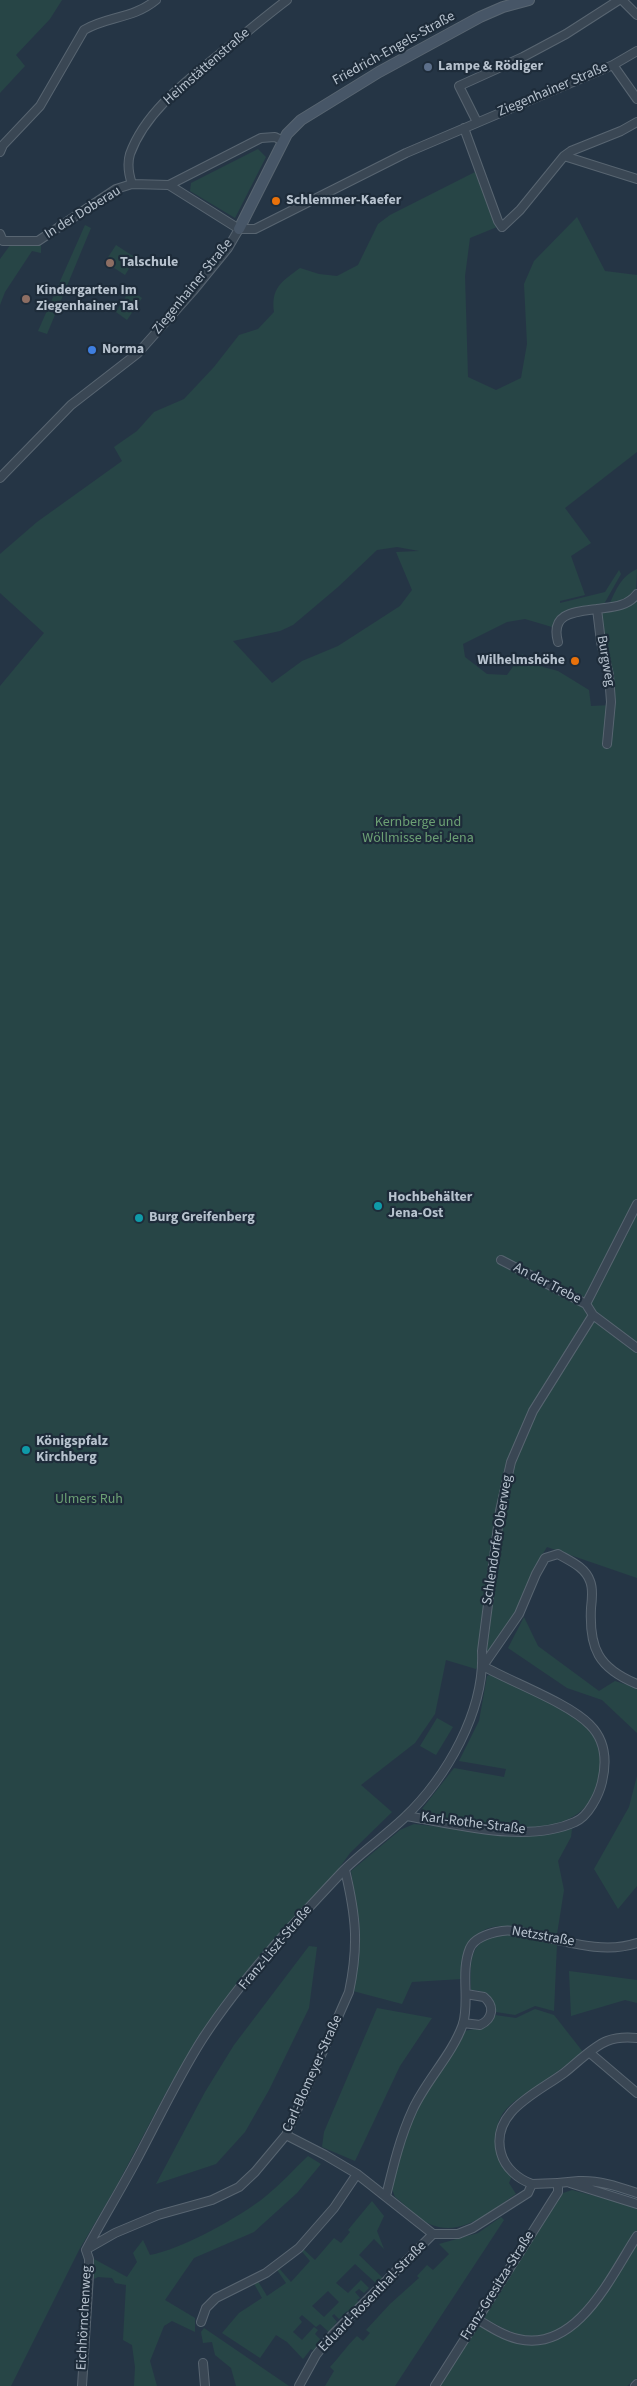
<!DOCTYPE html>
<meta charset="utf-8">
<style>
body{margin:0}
canvas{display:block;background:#253545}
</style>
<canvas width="637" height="2386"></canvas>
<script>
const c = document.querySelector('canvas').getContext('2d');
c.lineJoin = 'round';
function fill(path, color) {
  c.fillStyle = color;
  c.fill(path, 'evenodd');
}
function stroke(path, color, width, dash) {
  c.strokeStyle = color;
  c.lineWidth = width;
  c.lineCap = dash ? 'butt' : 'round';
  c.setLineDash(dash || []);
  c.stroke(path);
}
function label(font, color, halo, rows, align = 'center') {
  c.font = font + ' "Source Sans 3",sans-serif';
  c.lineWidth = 4.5;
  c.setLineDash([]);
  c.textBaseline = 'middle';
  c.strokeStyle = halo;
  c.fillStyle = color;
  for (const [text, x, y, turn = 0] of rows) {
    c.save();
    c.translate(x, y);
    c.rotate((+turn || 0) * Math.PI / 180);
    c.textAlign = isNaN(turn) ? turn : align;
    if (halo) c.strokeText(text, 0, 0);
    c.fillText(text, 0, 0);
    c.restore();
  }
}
const green = new Path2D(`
 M0,0H62L50,19L16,55L25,66L0,93Z
 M258,149L266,157L235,218L190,191L191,183Z
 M475,172L497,227L470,238L465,276L468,377L496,390L521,378L527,344L524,284L534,261L577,217L605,271L637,275V452L565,508L591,543L571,556L585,595L560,601V603L605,592L619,570L621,574L604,604L557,620L552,627L525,619L507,622L463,644L465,657L487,674L507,675L522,654L543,667L558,671L589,690L591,706L612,705L601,613L637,598V1578L547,1547L534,1568L516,1614L476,1669L446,1660L435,1714L415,1743L361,1785L392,1812L350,1853L337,1871L254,1965L206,2027L170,2085L116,2187L79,2250L11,2386H0V686L44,633L0,593V554L37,522L122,461L114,447L137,431L154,412L184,399L214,367L239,335L258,329L274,312C271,288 281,282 300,268L319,274L337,276L358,265L378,224L390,215ZM397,547L419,551L396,552L412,590L400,606L338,646L302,661L272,683L233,641L280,631L293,625L338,587L377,550Z
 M85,225L91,228L47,334L38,331Z
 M41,242V253L32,251L5,292L0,305V259L11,244L26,246Z
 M116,245L136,258L125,275L105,262Z
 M130,290L142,298L127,320L116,312Z
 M637,569L636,592L626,601L609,605C616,590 621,576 637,569Z
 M524,1617L538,1646L599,1691L615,1681L637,1688V1733L602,1700L567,1688L508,1648Z
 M492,1674C521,1691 556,1701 582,1723C597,1735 603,1757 600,1775C587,1853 480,1824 428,1815L422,1809L454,1768L504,1777L506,1769L459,1761L479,1721L487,1676Z
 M437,1718L453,1727L436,1755L420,1746Z
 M637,1776V1886L618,1909L594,1869L629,1807Z
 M414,1824L515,1835H539L572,1829L571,1837L558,1861L564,1890L557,1934C506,1925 467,1910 462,1979L412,1982L402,2004L353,1991L359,1945V1921L351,1871L400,1830Z
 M508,1934L557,1943L554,2011L535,2006L515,2015L496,2012C495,1996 485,1990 471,1990C470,1956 469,1939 508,1934Z
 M309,1946L317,1947L309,2008L269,2090L245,2132L216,2164L156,2184L205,2092L234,2045Z
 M569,1971L637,1980V2003L625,2000L571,2016Z
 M377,2008L432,2018L400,2066L355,2161L322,2147L324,2132Z
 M535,2009L554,2015L583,2052C571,2061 559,2071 546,2080C533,2090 513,2099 503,2113C490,2134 494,2161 512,2176L509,2183L516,2194C492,2210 463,2237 432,2225C419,2220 406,2205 395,2197L392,2189C399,2163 404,2135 416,2111C430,2083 452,2060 465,2031C478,2027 488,2033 495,2015L516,2018Z
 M308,2156L321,2164L297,2193L254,2232L194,2258L165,2300L195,2318V2332L172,2321L164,2326L150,2361L157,2386H134L135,2367L132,2345L123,2340L126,2285L115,2283L112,2278L98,2277L94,2279V2259L127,2277L137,2262L133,2253L143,2240L150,2255C180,2250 242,2216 266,2196C281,2184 294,2169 308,2156Z
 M572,2190L637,2207V2231L590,2303L577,2318L563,2329L540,2337L520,2336L486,2320L484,2314L563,2193Z
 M372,2201L384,2216L377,2231L384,2249L374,2239L359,2255L386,2281L380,2287L355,2264L336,2283L348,2293L361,2280L369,2288L364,2293L359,2289L355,2292L360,2298L357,2300L362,2305L352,2315L347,2311L339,2319L334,2314L332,2316L337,2322L334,2325L338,2329L332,2335L320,2324L316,2327L302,2315L299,2318L302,2322L293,2332L302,2340L314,2327L318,2330L315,2334L325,2344L317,2353L311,2349L303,2359L287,2342L276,2335L260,2358L222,2333L239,2313L262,2298L252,2280L256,2278L267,2296L286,2283L275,2267L277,2266L291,2282L310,2261L299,2248L301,2247L315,2260L334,2238L341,2243L350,2232L348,2230ZM328,2291L339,2302L324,2317L312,2306Z
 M501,2217L504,2220L395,2386H325L334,2371L330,2367C341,2355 346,2347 357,2336L363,2341L370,2333L366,2330L390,2304L419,2278L417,2276L427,2265L433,2270L449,2254L439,2244L478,2233Z
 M637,2244V2378L627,2386H440V2383L476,2328L481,2327C494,2333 508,2342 523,2344C579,2353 612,2282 637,2244Z
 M204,2328L289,2386H236L231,2368L215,2355L212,2342L203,2343L201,2332Z`);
const street = new Path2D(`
 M622,0L637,15
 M613,65L637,99
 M477,122L459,86L523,57L566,34L619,0
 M464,128L498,221L502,227L520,210L564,156L571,151L621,131L637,122
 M283,141L275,137L261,138L169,185L132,184C129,175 127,164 130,154C146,109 192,77 227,48C247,32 267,15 287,0
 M0,152L3,145L40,106L84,30C108,16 133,19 156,0
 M564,156L637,179
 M169,185L239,229H255L406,153L613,65L637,51
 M0,234L3,241H38L116,189L132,184
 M0,478L71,405L138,353L193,291L228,248L239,229
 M558,642C550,613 574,612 597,609
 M607,744L611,702L609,675L601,642L597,609C612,607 627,607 637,594
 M501,1260L586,1304L593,1315L637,1348
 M586,1304L637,1204
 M483,1666L519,1614L536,1574L545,1558L558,1554C570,1561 585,1567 590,1581C593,1588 592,1600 591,1608C589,1648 598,1668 637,1684
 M406,1816C456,1824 527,1844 575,1822C588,1817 599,1795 602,1782C607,1761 606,1741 590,1725C569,1703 511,1682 483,1666
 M463,2023L480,2025C493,2019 495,2006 484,1997L466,1994
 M590,2053L637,2093
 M286,2135L325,2155L357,2174L433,2234H458L473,2228L528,2193L532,2184C549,2184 563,2183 579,2181C599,2180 619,2187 637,2193
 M570,2183L637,2204
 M532,2184C518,2179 505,2168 501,2153C490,2112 537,2093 564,2073C577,2063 592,2047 607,2041C617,2037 627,2037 637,2038
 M386,2196C393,2167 400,2137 413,2109C427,2079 452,2055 463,2024C470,2000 460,1972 470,1948C475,1937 490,1933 502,1931C513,1929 525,1933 536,1935C568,1942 605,1954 637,1943
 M87,2249L115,2233L158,2215L212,2200L239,2187L255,2172L286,2135L349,1992C359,1945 356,1916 345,1870
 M86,2250C102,2220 120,2191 136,2161C158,2120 178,2077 203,2038C243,1977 295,1922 344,1870C363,1851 385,1836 404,1818C447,1777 485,1711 482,1651L500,1511L511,1462L533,1411L593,1315
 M477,2319C490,2327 504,2336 518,2339C577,2353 611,2276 637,2236
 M201,2322L206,2308L216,2298L266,2273L299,2248L334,2208L357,2174
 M203,2363L205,2386
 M82,2386L89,2275V2259L86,2250
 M299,2386L316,2355L332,2335L433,2234
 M435,2386L558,2192V2184
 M635,2386L637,2384`);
const secondary = new Path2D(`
 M239,229L287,134L301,120L379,72L480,17L503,7L529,0`);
const markers = [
 [428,67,5,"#5c6f8a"],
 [276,201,5,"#e8710a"],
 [110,263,5,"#8d6e63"],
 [26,299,5,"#8d6e63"],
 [92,350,5,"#3f7fe0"],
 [575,661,5,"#e8710a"],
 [378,1206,5,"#0f9aa8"],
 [139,1218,5,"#0f9aa8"],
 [26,1450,5,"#0f9aa8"]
];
const streetNames = [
 ["Friedrich-Engels-Straße",394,49,-29],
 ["Heimstättenstraße",207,67,-41],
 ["Ziegenhainer Straße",553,90,-23],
 ["In der Doberau",83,213,-32],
 ["Ziegenhainer Straße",193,287,-51],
 ["Burgweg",605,661,80],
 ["An der Trebe",547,1284,27],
 ["Schlendorfer Oberweg",498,1540,-81],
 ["Karl-Rothe-Straße",473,1824,7],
 ["Netzstraße",543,1937,10],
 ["Franz-Liszt-Straße",276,1948,-50],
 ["Carl-Blomeyer-Straße",313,2074,-66],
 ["Franz-Gresitza-Straße",498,2286,-58],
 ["Eduard-Rosenthal-Straße",373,2297,-46],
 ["Eichhörnchenweg",85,2318,-87]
];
const poiNames = [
 ["Lampe & Rödiger",438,67],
 ["Schlemmer-Kaefer",286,201],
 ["Talschule",120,263],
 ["Kindergarten Im",36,291],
 ["Ziegenhainer Tal",36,307],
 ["Norma",102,350],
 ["Wilhelmshöhe",565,661,"right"],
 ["Hochbehälter",388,1198],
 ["Jena-Ost",388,1214],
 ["Burg Greifenberg",149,1218],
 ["Königspfalz",36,1442],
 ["Kirchberg",36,1458]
];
const parkNames = [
 ["Kernberge und",418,823],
 ["Wöllmisse bei Jena",418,839],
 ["Ulmers Ruh",89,1500]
];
fill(green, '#274546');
stroke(street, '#586571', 10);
stroke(secondary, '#586571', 12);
stroke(street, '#3a4754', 8);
stroke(secondary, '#475667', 10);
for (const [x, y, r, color] of markers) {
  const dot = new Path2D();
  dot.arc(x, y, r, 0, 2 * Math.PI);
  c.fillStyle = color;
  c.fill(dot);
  stroke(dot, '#1e2c3a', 2);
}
label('14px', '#b7c2ce', '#1e2c3a', streetNames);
label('bold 14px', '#b7c2ce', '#1e2c3a', poiNames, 'left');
label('14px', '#6ca074', '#1e2c3a', parkNames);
</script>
